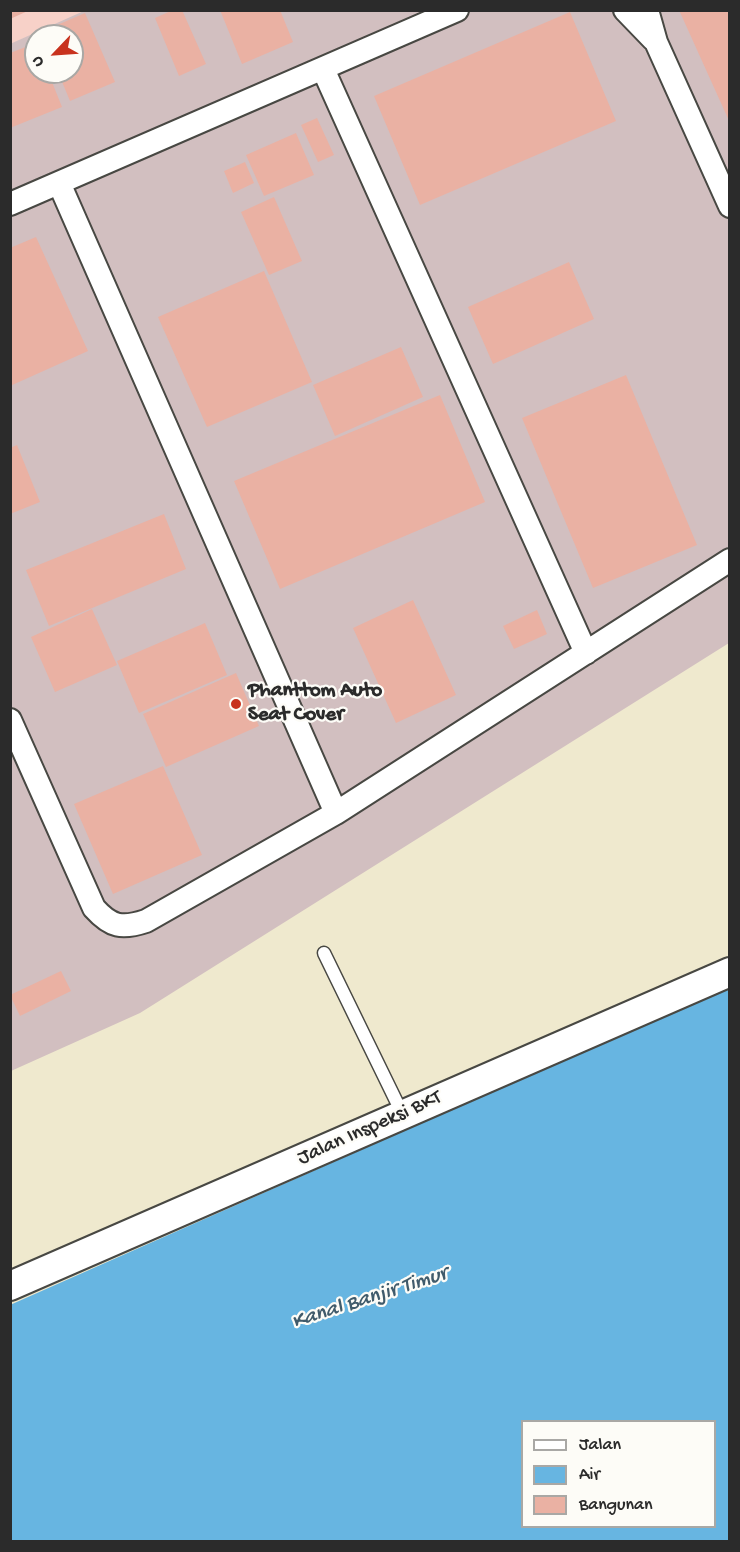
<!DOCTYPE html>
<style>
body{margin:0}
#map{position:relative;width:740px;height:1552px;overflow:hidden;background:#efe9ce;font-family:"Gochi Hand",sans-serif}
canvas{display:block}
.frame{position:absolute;inset:0;border:12px solid #2b2b2b;pointer-events:none}
.legend{position:absolute;left:521px;top:1420px;width:195px;height:108px;box-sizing:border-box;background:#fdfcf7;border:2px solid #a9a8a5;margin:0;padding:8px 10px;list-style:none;font-size:18px;color:#2b2b2b}
.legend li{display:flex;align-items:center;gap:12px;height:30px}
.legend b{width:30px;border:2px solid #a9a8a5}
.north{position:absolute;left:24px;top:24px;width:60px;height:60px;box-sizing:border-box;background:#fdfcf7;border:2px solid #a9a8a5;border-radius:50%;rotate:245deg;font-size:16px;font-weight:700;line-height:24px;text-align:center;color:#2b2b2b}
.north::after{content:'';display:block;margin:auto;width:21px;height:27px;background:#c8321e;clip-path:polygon(50% 0,100% 100%,50% 72%,0 100%)}
</style>
<div id="map">
<canvas width="740" height="1552"></canvas>
<div class="frame"></div>
<ul class="legend">
<li><b style="height:8px;background:#fff"></b>Jalan</li>
<li><b style="height:16px;background:#67b5e1"></b>Air</li>
<li><b style="height:16px;background:#eab1a3"></b>Bangunan</li>
</ul>
<div class="north">U</div>
</div>
<script>
const c = document.querySelector('canvas').getContext('2d');
c.lineJoin = 'round';
function fill(path, color) {
  c.fillStyle = color;
  c.fill(path, 'evenodd');
}
function stroke(path, color, width, dash) {
  c.strokeStyle = color;
  c.lineWidth = width;
  c.lineCap = dash ? 'butt' : 'round';
  c.setLineDash(dash || []);
  c.stroke(path);
}
function label(font, color, halo, rows, align = 'center') {
  c.font = font + ' "Gochi Hand",sans-serif';
  c.lineWidth = 4.5;
  c.setLineDash([]);
  c.textBaseline = 'middle';
  c.strokeStyle = halo;
  c.fillStyle = color;
  for (const [text, x, y, turn = 0] of rows) {
    c.save();
    c.translate(x, y);
    c.rotate((+turn || 0) * Math.PI / 180);
    c.textAlign = isNaN(turn) ? turn : align;
    if (halo) c.strokeText(text, 0, 0);
    c.fillText(text, 0, 0);
    c.restore();
  }
}
const built = new Path2D(`
 M11,11H86L11,44Z`);
const industrial = new Path2D(`
 M86,10L730,11L729,643L140,1013L11,1071L10,44ZM36,36H72V72H36Z`);
const water = new Path2D(`
 M729,987V1541H11L10,1305ZM522,1422H714V1526H522Z`);
const building = new Path2D(`
 M10,10H30L10,19Z
 M173,10H182L206,64L179,76L155,18Z
 M220,10H280L293,42L242,64Z
 M679,10H730V123Z
 M570,12L616,121L420,205L374,96Z
 M85,13L115,82L70,101L58,72H72V36H42L41,32Z
 M36,43V72H48L62,107L10,128V53Z
 M317,118L334,155L318,162L301,125Z
 M296,133L314,175L264,196L246,155Z
 M245,162L254,183L233,193L224,171Z
 M274,197L302,261L269,275L241,212Z
 M36,237L88,351L10,386V248Z
 M569,262L594,319L493,364L468,307Z
 M264,271L312,382L207,427L158,317Z
 M401,347L423,397L335,436L313,385Z
 M626,375L697,545L593,588L522,418Z
 M440,395L485,502L280,589L234,481Z
 M17,445L40,502L10,514V448Z
 M164,514L186,569L49,626L26,570Z
 M413,600L456,695L396,723L353,628Z
 M92,609L117,665L55,692L31,637Z
 M537,610L547,634L514,649L503,626Z
 M205,623L227,675L139,713L117,661Z
 M236,673L259,726L166,767L143,714Z
 M163,766L202,855L113,894L74,804Z
 M61,971L71,991L20,1016L10,995Z`);
const service = new Path2D(`
 M324,953L403,1115`);
const minor = new Path2D(`
 M625,10L653,39
 M647,10L656,42L730,206
 M323,69L586,653
 M59,183L336,813
 M10,204L457,10
 M10,720L94,908C111,927 122,929 146,921L336,813L730,560`);
const tertiary = new Path2D(`
 M10,1286L730,972`);
const markers = [
 [236,704,6,"#c8321e"]
];
const poiNames = [
 ["Phanttom Auto",248,692],
 ["Seat Cover",248,716]
];
const streetNames = [
 ["Jalan Inspeksi BKT",370,1129,-24]
];
const waterNames = [
 ["Kanal Banjir Timur",370,1299,-18]
];
fill(built, '#f7d1c8');
fill(industrial, '#d2bfc0');
fill(water, '#67b5e1');
fill(building, '#eab1a3');
stroke(service, '#484843', 15);
stroke(minor, '#484843', 26);
stroke(tertiary, '#484843', 32);
stroke(service, '#fff', 12);
stroke(minor, '#fff', 22);
stroke(tertiary, '#fff', 28);
for (const [x, y, r, color] of markers) {
  const dot = new Path2D();
  dot.arc(x, y, r, 0, 2 * Math.PI);
  c.fillStyle = color;
  c.fill(dot);
  stroke(dot, '#fdfcf7', 2);
}
label('bold 21px', '#2b2b2b', '#fdfcf7', poiNames, 'left');
label('21px', '#2b2b2b', '#fdfcf7', streetNames);
label('italic 22px', '#405b6b', '#fdfcf7', waterNames);
</script>
